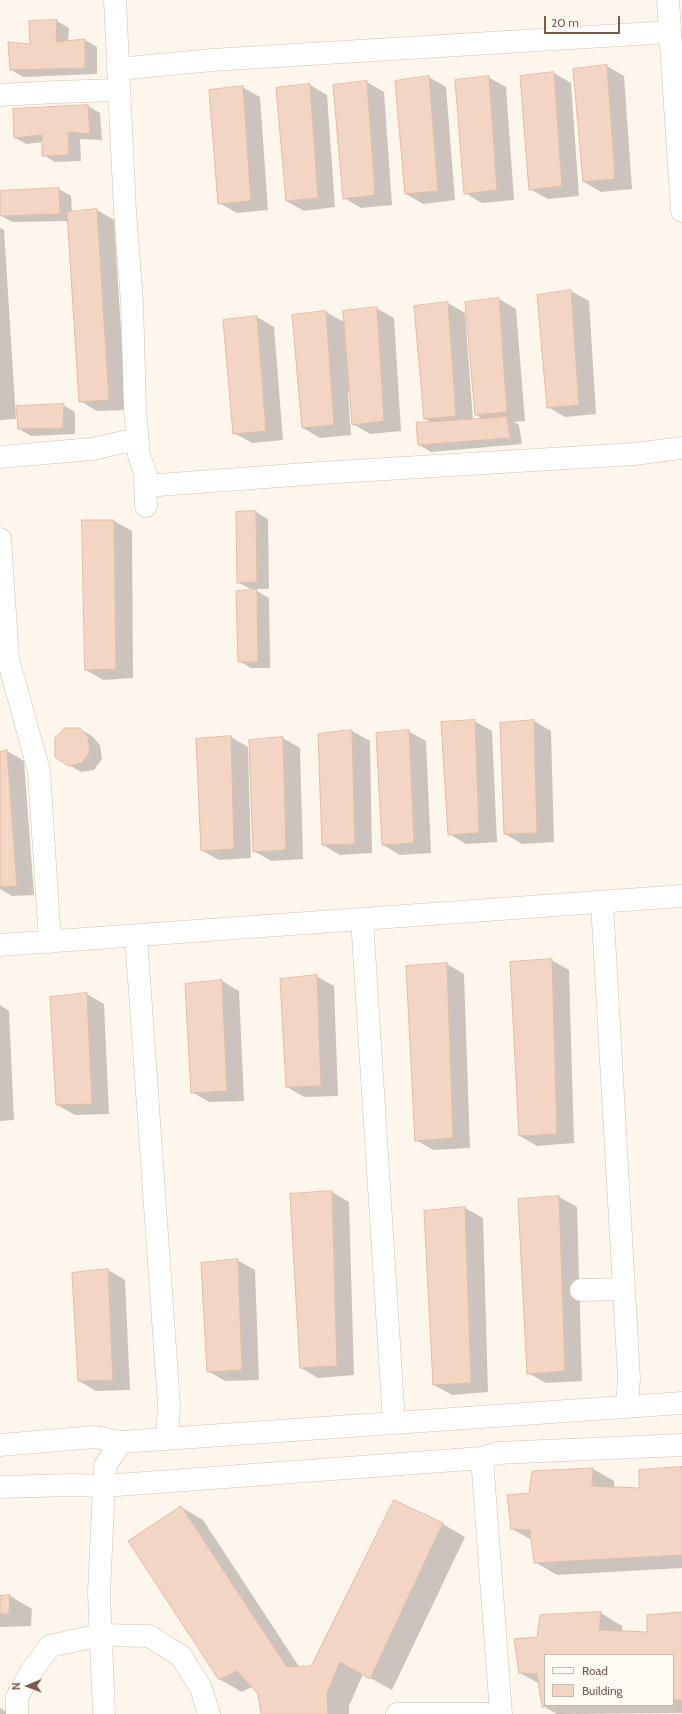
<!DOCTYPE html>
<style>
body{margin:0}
#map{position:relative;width:682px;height:1714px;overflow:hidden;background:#fdf6ec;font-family:Cabin,sans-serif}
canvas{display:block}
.legend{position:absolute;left:544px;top:1654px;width:130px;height:52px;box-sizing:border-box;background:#fffaf3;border:1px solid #cabbb1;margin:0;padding:5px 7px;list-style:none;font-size:12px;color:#7a5c4d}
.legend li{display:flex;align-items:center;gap:8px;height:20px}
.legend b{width:20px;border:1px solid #cabbb1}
.north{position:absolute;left:8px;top:1666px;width:40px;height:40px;-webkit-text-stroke:3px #fffaf3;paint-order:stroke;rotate:269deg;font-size:11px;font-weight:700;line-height:16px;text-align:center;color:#7a5c4d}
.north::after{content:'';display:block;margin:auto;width:14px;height:18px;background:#7a5c4d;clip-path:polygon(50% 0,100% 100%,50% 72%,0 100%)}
.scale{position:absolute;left:544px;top:16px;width:76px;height:18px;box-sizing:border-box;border:2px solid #7a5c4d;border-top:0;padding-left:5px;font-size:12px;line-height:14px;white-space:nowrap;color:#7a5c4d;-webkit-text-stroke:3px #fffaf3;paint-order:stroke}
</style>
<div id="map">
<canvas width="682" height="1714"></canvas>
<ul class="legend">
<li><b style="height:5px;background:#fff"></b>Road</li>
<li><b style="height:11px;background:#f3d5c3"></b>Building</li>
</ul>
<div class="north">N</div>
<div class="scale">20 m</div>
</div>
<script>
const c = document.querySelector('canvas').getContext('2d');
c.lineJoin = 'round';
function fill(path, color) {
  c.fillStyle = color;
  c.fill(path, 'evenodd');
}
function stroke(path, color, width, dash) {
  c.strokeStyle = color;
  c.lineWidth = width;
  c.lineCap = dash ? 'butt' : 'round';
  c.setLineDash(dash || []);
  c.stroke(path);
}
const shadow = new Path2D(`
 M57,21L69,28L68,41L85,40L97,47V74L23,77L11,70L31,45Z
 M607,66L624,76L632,189L601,192L584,182Z
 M554,73L571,83L579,196L548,199L530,189Z
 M429,77L446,87L455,200L423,204L406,194Z
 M488,77L506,87L514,200L482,203L465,193Z
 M367,82L384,92L392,205L361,208L344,198Z
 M310,85L327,95L335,207L304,211L286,201Z
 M242,87L260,97L268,210L237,213L219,203Z
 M88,106L100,113L102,140L80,139L81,161L55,162L43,155V142L26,144L14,137Z
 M59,189L71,196L72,213L97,210L114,220L126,410L97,411L80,401L68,221L12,222L0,215V192Z
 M0,228L4,230L16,419L0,420Z
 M571,291L589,301L596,414L565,417L548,407L538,295Z
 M499,299L516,309L525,421L514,422L519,425L522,444L431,452L419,445L433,423L425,419L448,303L465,313L473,420H484L476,415Z
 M376,308L394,318L401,431L370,434L353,424L350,393H348L351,435L320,438L303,428L326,312L344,322Z
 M257,317L274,327L283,440L252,443L234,433Z
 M63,405L75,412V434L31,436L19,429Z
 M256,512L268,519L269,589H250L238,582L237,513Z
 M83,521H114L132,531L133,678L103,680L86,670Z
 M257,591L269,598L270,668H251L239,661L237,592Z
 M474,721L492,731L497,842L466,844L449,834Z
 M534,721L551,731L554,842L522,844L505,834L501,724Z
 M80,729L92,736L100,745L102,759L94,770L81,772L69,765Z
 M352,731L370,741L372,853L340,855L323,845L319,735Z
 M408,731L426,741L431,853L400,855L383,845Z
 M231,737L248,747L251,858L219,860L201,850Z
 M283,738L300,748L303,859L271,861L254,851Z
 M7,751L24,761L34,895L12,896L0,889V753Z
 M551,960L569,970L574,1143L537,1146L520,1136Z
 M447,964L464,974L470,1148L433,1150L416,1140L407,967Z
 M316,976L334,986L338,1096L304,1097L287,1087Z
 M222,981L239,991L244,1101L209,1102L192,1092Z
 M87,994L104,1004L109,1114L75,1115L57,1105L51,998Z
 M0,1005L9,1011L14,1120L0,1121Z
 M332,1192L349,1202L354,1375L318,1378L301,1368Z
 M559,1197L577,1207L582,1381L546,1383L528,1373L519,1200Z
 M465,1208L483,1218L488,1392L452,1395L434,1385L425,1212Z
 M237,1260L255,1270L259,1380L225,1381L208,1371Z
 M108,1270L125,1280L130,1390L96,1391L79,1381Z
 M682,1468V1568L557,1575L535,1562L532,1540L512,1529L530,1494L593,1469L614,1481V1488L640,1489Z
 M394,1501L443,1524L465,1537L392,1690L363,1674L349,1706V1714H262L259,1693L252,1687L242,1692L219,1679L181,1507L203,1520L300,1668L312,1667Z
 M10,1596L32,1609L31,1626L0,1627V1597Z
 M601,1613L622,1626V1632L648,1633L682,1613V1713L557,1714L543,1706L540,1684L520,1673L538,1638ZM545,1655H673V1705H545Z
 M0,1708L9,1713V1714H0Z`);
const building = new Path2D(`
 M57,20L56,42L85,39V68L10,70L8,42L30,44L29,21Z
 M607,65L615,179L583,182L573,69Z
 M554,72L562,186L529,190L520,76Z
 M429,76L438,191L405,194L395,81Z
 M489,76L497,190L464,194L455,80Z
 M367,81L375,195L343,199L333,85Z
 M310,84L318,198L286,201L276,88Z
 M243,86L251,201L218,204L209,90Z
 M88,105L90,134L68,132L69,155L42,156V135L14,138L13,109Z
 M59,188L60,214L0,216V191Z
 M97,209L109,400L79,402L67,212Z
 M571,290L579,405L547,408L537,295Z
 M499,298L507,412L475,415L465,302Z
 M448,302L456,416L424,419L414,306Z
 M377,307L384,421L352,425L343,311Z
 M326,311L334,425L302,428L292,315Z
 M257,316L266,431L233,434L223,320Z
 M64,404L63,428L18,429L16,406Z
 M507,417L510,438L418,445L416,423Z
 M256,511L257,582L237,583L236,512Z
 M82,520H114L116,669L85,670Z
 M257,590L258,662H238L236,591Z
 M475,720L479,833L448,835L441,722Z
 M534,720L537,833L504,834L500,723Z
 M65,728H80L88,737L90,752L82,763L68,766L55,757V738Z
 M352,730L355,844L322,845L318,734Z
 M409,730L414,843L382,845L376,733Z
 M231,736L234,849L201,851L196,739Z
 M283,737L286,850L253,852L249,740Z
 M7,750L17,886L0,887V752Z
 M552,959L557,1134L519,1136L510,962Z
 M447,963L453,1138L415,1141L406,966Z
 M317,975L321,1086L286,1087L280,979Z
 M222,980L227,1091L191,1093L185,984Z
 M87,993L92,1104L56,1105L50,997Z
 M332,1191L337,1366L300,1368L290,1194Z
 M559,1196L565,1371L527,1374L518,1199Z
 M465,1207L471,1383L433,1385L424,1211Z
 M238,1259L242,1370L207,1372L201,1263Z
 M108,1269L113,1380L78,1381L72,1273Z
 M682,1467V1555L534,1563L530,1530L511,1529L507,1495L529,1493L532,1471L593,1468L592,1486L639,1488V1470Z
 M394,1500L443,1523L370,1679L340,1662L327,1693L328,1714H261L258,1694L237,1671L219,1680L128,1541L181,1506L287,1667L311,1666Z
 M10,1595L9,1614H0V1596Z
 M601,1612L599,1630L647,1632V1615L682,1612V1700H673V1655H545V1705H573L542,1707L537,1674L519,1673L514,1639L537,1637L540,1615Z`);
const minor = new Path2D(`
 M115,0L125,211L132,302L135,409L139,455L145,472L146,506
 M668,0L682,211
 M118,69L212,60L670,32
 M0,95L56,92L119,90
 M0,457L92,449L137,439
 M145,486L320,473L634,454L682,448
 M0,539L8,659L39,771L50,942
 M602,902L629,1378L627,1407
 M362,919L394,1423
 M136,936L169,1405L167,1439
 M0,945L682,896
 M581,1290L624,1289
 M0,1445L95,1437L121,1442
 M482,1458L498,1453L682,1445
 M0,1487L72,1485L104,1486L482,1458L501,1714
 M17,1714V1697L33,1669L50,1646L100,1635L149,1636L181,1656L201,1688L209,1714
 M104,1714L99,1592L104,1486L105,1466L121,1442L682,1403
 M397,1714H501`);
fill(shadow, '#0003');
fill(building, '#f3d5c3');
stroke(building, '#e6bba3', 1);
stroke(minor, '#d1beb0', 23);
stroke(minor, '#fff', 22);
</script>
